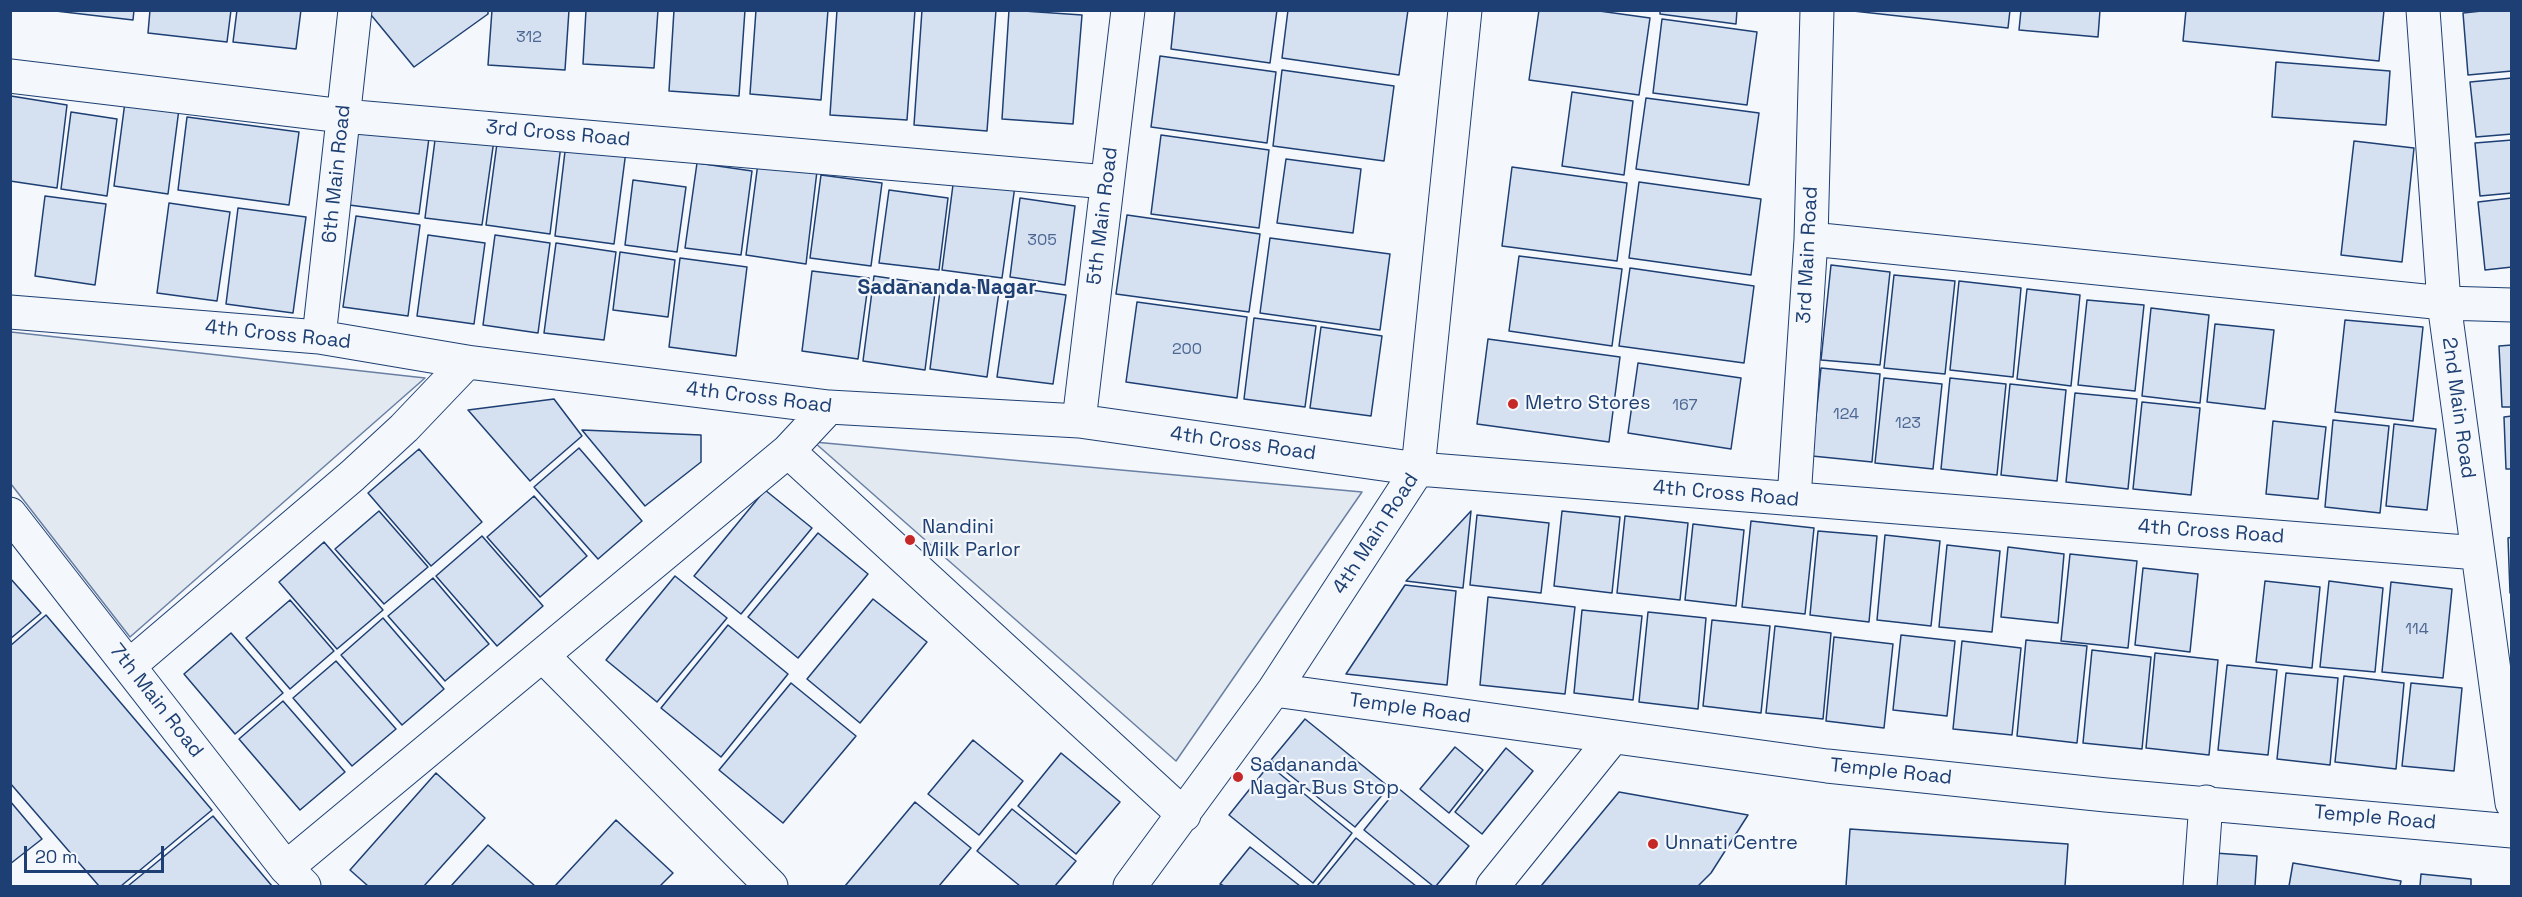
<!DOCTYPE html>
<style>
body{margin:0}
#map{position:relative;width:2522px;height:897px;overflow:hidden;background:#f4f7fb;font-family:"Space Grotesk",sans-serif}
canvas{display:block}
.frame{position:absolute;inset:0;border:12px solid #1d3f73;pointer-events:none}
.scale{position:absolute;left:24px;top:846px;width:140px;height:27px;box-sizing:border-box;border:3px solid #1d3f73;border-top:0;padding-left:8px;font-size:18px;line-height:21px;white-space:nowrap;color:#1d3f73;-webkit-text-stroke:4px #f4f7fb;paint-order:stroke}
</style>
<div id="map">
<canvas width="2522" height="897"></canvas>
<div class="frame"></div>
<div class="scale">20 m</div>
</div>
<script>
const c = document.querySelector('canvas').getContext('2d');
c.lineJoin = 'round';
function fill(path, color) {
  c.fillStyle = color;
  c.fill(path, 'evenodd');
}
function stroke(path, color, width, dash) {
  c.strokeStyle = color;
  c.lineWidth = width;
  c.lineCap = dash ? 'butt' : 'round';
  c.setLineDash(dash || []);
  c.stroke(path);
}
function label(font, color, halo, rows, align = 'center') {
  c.font = font + ' "Space Grotesk",sans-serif';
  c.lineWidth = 4.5;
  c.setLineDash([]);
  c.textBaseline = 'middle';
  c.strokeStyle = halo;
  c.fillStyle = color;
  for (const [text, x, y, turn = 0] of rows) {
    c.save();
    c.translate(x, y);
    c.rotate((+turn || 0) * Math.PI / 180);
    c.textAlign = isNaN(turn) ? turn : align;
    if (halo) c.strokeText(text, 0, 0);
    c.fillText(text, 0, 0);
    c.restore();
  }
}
const green = new Path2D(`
 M11,332L425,378L130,637L11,484Z
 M814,442L1362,492L1176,761Z`);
const building = new Path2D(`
 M47,10H134L133,20Z
 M150,10H231L227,42L148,33Z
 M237,10H301L296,49L233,42Z
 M367,10H488V14L414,67Z
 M492,10H569L565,70L488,65Z
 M586,10H658L654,68L583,64Z
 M674,10H745L739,96L669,91Z
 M756,10H828L821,100L750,94Z
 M837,10H915L907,120L830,115Z
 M922,10H996L987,131L914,125Z
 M1009,10L1082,15L1073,124L1002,119Z
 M1175,10H1277L1270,63L1171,49Z
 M1288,10H1408L1399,75L1282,58Z
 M1539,10H1592L1650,18L1639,95L1529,80Z
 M1660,10H1737L1736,24L1660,14Z
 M1844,10H2010L2008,28Z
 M2021,10H2100L2098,37L2019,30Z
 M2186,10H2384L2379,61L2183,41Z
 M2491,10H2512V71L2468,75L2463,13Z
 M1662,19L1757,32L1747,105L1653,93Z
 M1160,56L1276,72L1267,143L1151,127Z
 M2276,62L2390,71L2386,125L2272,117Z
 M1282,70L1394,86L1384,161L1273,146Z
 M2512,78V134L2476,137L2470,82Z
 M1572,92L1633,101L1624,175L1562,166Z
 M11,96L67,105L57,188L10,181Z
 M1646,98L1759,113L1749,185L1636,169Z
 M125,102L179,109L168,194L114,186Z
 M71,112L117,119L107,196L61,189Z
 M187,117L299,132L289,205L178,190Z
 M358,128L429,138L419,214L349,205Z
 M436,132L494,140L482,225L425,218Z
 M1161,135L1269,150L1259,228L1151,214Z
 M498,136L561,145L550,234L486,225Z
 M2512,140V193L2480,196L2475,143Z
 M2354,141L2414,148L2402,262L2341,255Z
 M566,143L626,151L614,244L555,236Z
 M1286,159L1361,169L1353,233L1277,223Z
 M697,163L752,171L741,255L685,248Z
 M758,163L817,171L806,264L746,255Z
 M1512,167L1627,183L1617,261L1502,246Z
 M821,175L882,183L871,266L810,258Z
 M954,177L1015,186L1002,278L942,270Z
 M633,180L686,187L677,252L625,245Z
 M1639,182L1761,199L1751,275L1629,258Z
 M889,190L948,198L939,270L879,263Z
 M45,196L106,204L95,285L35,276Z
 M1020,198L1075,206L1065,285L1010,277Z
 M2512,198V267L2485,270L2478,202Z
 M169,203L230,212L217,301L157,293Z
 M238,208L306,217L293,313L226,304Z
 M1127,215L1260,234L1249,312L1116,294Z
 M356,216L420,225L408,316L343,307Z
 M428,235L485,243L474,324L417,316Z
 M495,235L550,243L538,333L483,325Z
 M1270,238L1390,254L1380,330L1260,313Z
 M556,243L616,252L604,340L544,333Z
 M620,252L675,260L668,317L613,310Z
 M1519,256L1622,269L1612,346L1509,331Z
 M680,258L747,267L736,356L669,347Z
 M1831,265L1890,272L1880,365L1821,360Z
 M1630,268L1754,286L1744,363L1619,346Z
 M812,271L869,278L858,359L802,351Z
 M1894,275L1955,281L1945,374L1884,368Z
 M874,276L936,285L925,370L863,361Z
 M1959,281L2021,288L2013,377L1950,370Z
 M941,283L999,291L987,377L930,369Z
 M1010,287L1066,295L1053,384L997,377Z
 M2027,289L2080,295L2071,386L2017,379Z
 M2087,300L2144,305L2135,391L2078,385Z
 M1137,302L1247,317L1237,398L1126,382Z
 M2151,308L2209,315L2200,403L2142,396Z
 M1254,318L1316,326L1305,407L1244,399Z
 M2345,320L2423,327L2413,421L2335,412Z
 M2215,324L2274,330L2265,409L2207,402Z
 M1321,327L1382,336L1371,416L1310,408Z
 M1488,339L1620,357L1609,442L1477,424Z
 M2512,345V407H2502L2499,346Z
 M1638,363L1741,378L1731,449L1628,433Z
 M1821,368L1880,374L1872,462L1812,456Z
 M1884,378L1942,384L1933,469L1875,463Z
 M1950,378L2006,384L1997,475L1941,469Z
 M2010,384L2066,390L2057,481L2001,475Z
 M2075,393L2137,399L2128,489L2066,482Z
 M554,399L582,436L530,481L468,410Z
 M2142,402L2200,408L2191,495L2133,489Z
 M2512,416V469H2506L2504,417Z
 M2333,420L2389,426L2380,513L2325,507Z
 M2273,421L2326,427L2318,499L2266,494Z
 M2394,424L2436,429L2427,510L2386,506Z
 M582,430L701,435V462L645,506Z
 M579,448L642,521L598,559L534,487Z
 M419,449L482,522L431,566L368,493Z
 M765,490L812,528L741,614L694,576Z
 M534,496L587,556L540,597L487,537Z
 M379,511L428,567L384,604L335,549Z
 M1471,511L1463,588L1406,581Z
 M1562,511L1620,517L1612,593L1554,586Z
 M1477,515L1549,523L1541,593L1470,585Z
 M1625,516L1688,523L1680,600L1617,593Z
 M1751,521L1814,528L1805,614L1742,607Z
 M1693,524L1744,530L1736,606L1685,600Z
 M1818,531L1877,536L1869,622L1810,615Z
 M818,533L868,574L798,658L748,617Z
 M1885,535L1940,541L1931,626L1877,620Z
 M482,536L543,606L497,646L436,576Z
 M2512,537V593H2510L2508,538Z
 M324,542L383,610L337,649L279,582Z
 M1947,545L2000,551L1992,632L1939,627Z
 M2008,547L2064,554L2058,623L2001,617Z
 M2070,554L2137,561L2128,648L2061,641Z
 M2143,568L2198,574L2190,652L2135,645Z
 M675,576L727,618L657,702L606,660Z
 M10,578L41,613L10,639Z
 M433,578L489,644L445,681L388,616Z
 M2265,581L2320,587L2312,668L2256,662Z
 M2329,581L2383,588L2375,672L2320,667Z
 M2391,582L2452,589L2443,678L2382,672Z
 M1405,585L1456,591L1447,685L1346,674Z
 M1488,597L1575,607L1565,694L1480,685Z
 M873,599L927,642L860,723L807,679Z
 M290,600L334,651L290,689L246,638Z
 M1582,610L1642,616L1633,700L1574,693Z
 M1648,612L1706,618L1698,709L1639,702Z
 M46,615L212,810L121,886H99L10,783V646Z
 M383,618L444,689L402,725L341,655Z
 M1712,620L1770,626L1761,713L1703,706Z
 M728,625L788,674L721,757L661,708Z
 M1775,626L1831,633L1823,719L1766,713Z
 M231,633L283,693L235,734L184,674Z
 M1901,635L1955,641L1947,716L1893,710Z
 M1834,637L1893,644L1884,728L1826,721Z
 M2026,640L2087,646L2077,743L2017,736Z
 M1962,641L2021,648L2012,735L1953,729Z
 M2092,650L2151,657L2142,749L2083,743Z
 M2155,653L2218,660L2209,755L2146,748Z
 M336,661L396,729L352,766L293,698Z
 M2227,665L2277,670L2268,755L2218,750Z
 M2286,673L2338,678L2330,765L2277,759Z
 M2344,676L2404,683L2396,769L2335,762Z
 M791,683L856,736L783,823L719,770Z
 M2411,683L2462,688L2454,771L2402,766Z
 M283,701L345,772L300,810L239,739Z
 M1305,719L1389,787L1355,827L1271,760Z
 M973,740L1023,781L979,835L928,794Z
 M1455,747L1483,770L1449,813L1420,789Z
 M1506,748L1533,771L1482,834L1455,812Z
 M1061,753L1120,802L1076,854L1018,806Z
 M1269,765L1352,833L1313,883L1229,815Z
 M436,773L485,818L424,886H368L350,870Z
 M1398,788L1469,846L1436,886H1433L1364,830Z
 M1619,792L1748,815L1711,873L1698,886H1541Z
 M10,801L42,839L10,864Z
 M915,802L971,848L939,886H845Z
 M1012,809L1076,861L1055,886H1020L977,851Z
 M213,816L272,886H128Z
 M616,820L673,873L660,886H555Z
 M1850,829L2068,844L2065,886H1846Z
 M1356,838L1416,886H1317Z
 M488,845L535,886H451Z
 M1250,847L1300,886H1224L1220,884Z
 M2215,853L2257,856L2255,886H2212Z
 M2293,863L2401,881L2400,886H2289Z
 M2421,874L2471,879V886H2420Z`);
const minor = new Path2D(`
 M2423,10L2444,303L2512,803
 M10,76L343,116L1107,182
 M1811,239L2444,303L2512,305
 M10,312L319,337L467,362L829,407L1079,421L1418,469L2478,553
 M319,337L355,10
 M829,407L788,451L1184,815
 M1079,421L1128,10
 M1794,499L1811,239L1817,10
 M10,514L286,868L304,886
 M543,656L771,886
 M129,666L352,476L404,428L467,362
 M1274,690L1827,766L2106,795L2512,831
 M286,868L788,451
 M1130,886L1274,690L1418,469L1465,10
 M1493,886L1613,737
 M2200,886L2206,802`);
const markers = [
 [1513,404,6,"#c62828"],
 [910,540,6,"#c62828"],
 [1238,777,6,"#c62828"],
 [1653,844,6,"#c62828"]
];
const numberNames = [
 ["312",529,38],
 ["305",1042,241],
 ["200",1187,350],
 ["167",1685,406],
 ["124",1846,415],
 ["123",1908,424],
 ["114",2417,630]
];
const streetNames = [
 ["3rd Cross Road",558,134,5],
 ["6th Main Road",337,174,-84],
 ["5th Main Road",1103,216,-83],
 ["3rd Main Road",1808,255,-87],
 ["4th Cross Road",278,335,6],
 ["4th Cross Road",759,398,7],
 ["2nd Main Road",2458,408,82],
 ["4th Cross Road",1243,444,8],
 ["4th Cross Road",1726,494,5],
 ["4th Cross Road",2211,532,4],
 ["4th Main Road",1376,534,-57],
 ["7th Main Road",156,701,52],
 ["Temple Road",1410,709,8],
 ["Temple Road",1891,772,6],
 ["Temple Road",2375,818,5]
];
const poiNames = [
 ["Metro Stores",1525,404],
 ["Nandini",922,528],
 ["Milk Parlor",922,551],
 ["Sadananda",1250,766],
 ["Nagar Bus Stop",1250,789],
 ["Unnati Centre",1665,844]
];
const neighbourhoodNames = [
 ["Sadananda Nagar",947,288]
];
fill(green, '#e3e9f0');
stroke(green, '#687fa3', 1.5);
fill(building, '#d5e0f0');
stroke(building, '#1d3f73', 1.5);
stroke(minor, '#1d3f73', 35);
stroke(minor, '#f4f7fb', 33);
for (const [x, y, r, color] of markers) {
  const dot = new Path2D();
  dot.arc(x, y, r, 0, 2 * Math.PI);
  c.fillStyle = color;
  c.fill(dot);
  stroke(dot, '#f4f7fb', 2);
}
label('16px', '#4b6792', null, numberNames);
label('20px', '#1d3f73', '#f4f7fb', streetNames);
label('20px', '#1d3f73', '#f4f7fb', poiNames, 'left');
label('bold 21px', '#1d3f73', '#f4f7fb', neighbourhoodNames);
</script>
